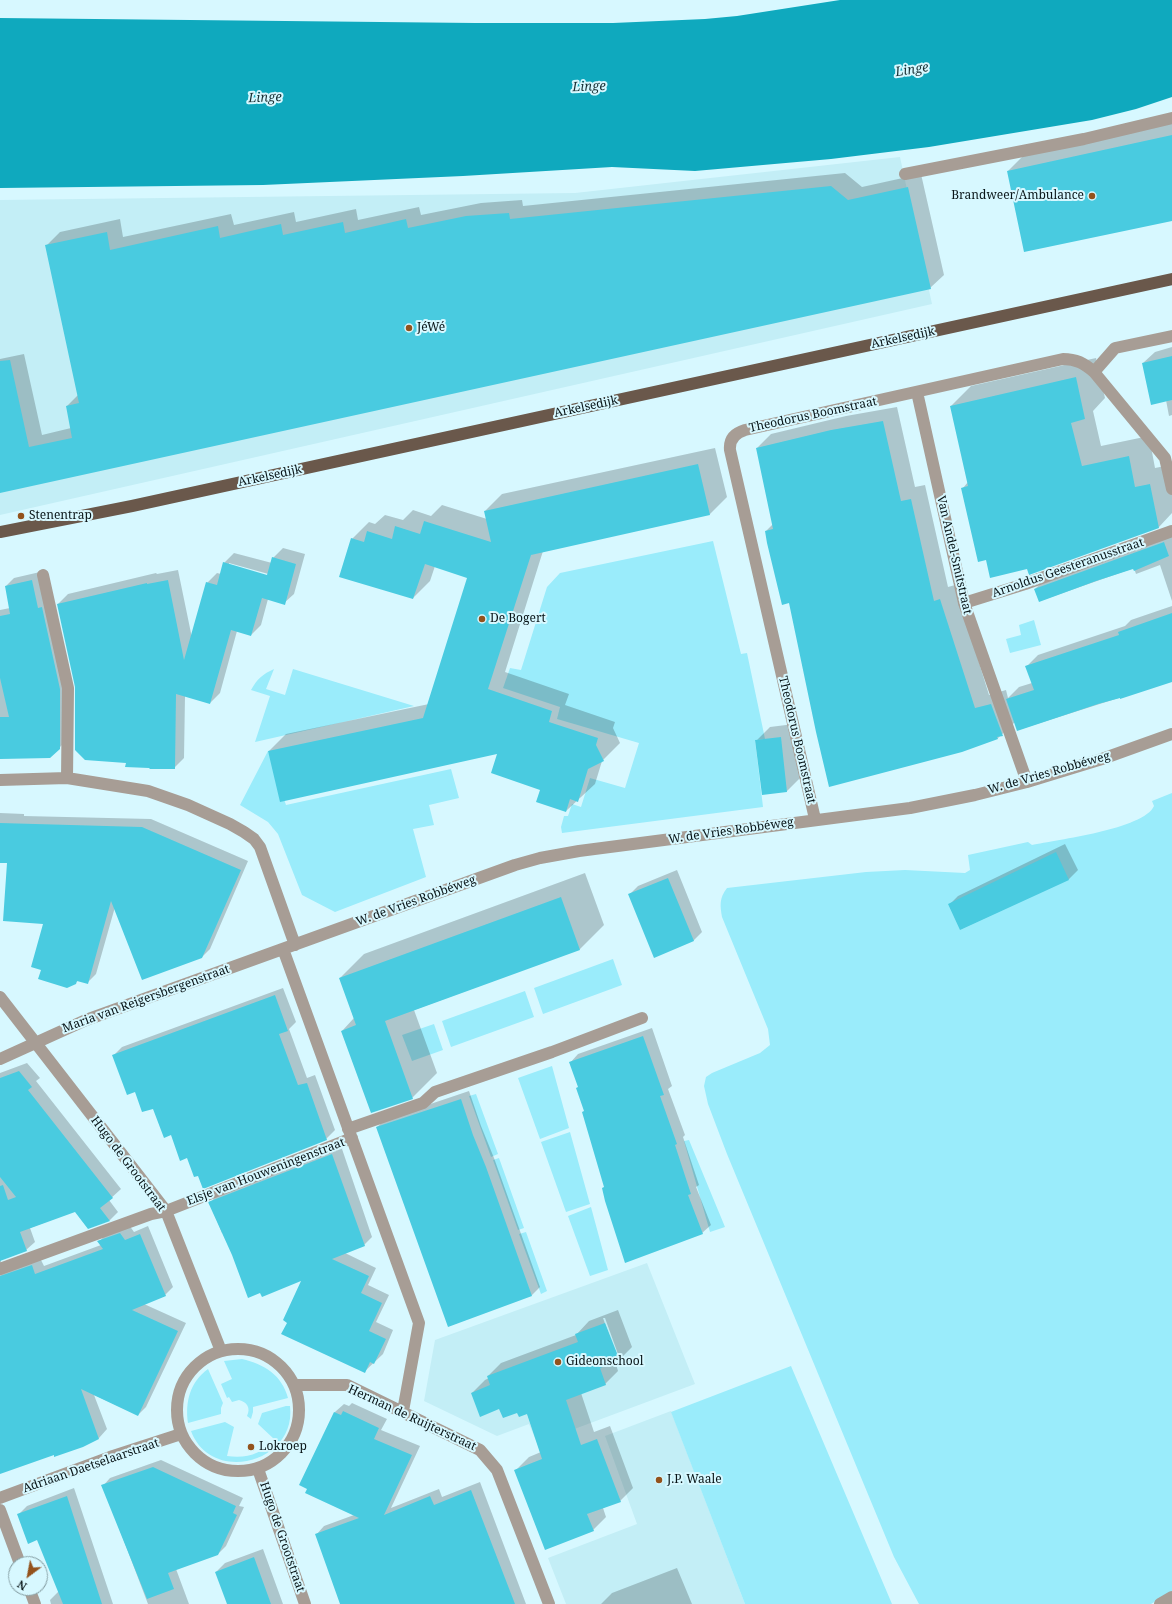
<!DOCTYPE html>
<meta charset="utf-8">
<style>
body{margin:0}
#map{position:relative;width:1172px;height:1604px;overflow:hidden;background:#d7f8ff;font-family:"Noto Serif",serif}
canvas{display:block}
.north{position:absolute;left:8px;top:1556px;width:40px;height:40px;box-sizing:border-box;background:#d7f8ff;border:1px solid #849da2;border-radius:50%;rotate:212deg;font-size:11px;font-weight:700;line-height:16px;text-align:center;color:#081417}
.north::after{content:'';display:block;margin:auto;width:14px;height:18px;background:#93521c;clip-path:polygon(50% 0,100% 100%,50% 72%,0 100%)}
</style>
<div id="map">
<canvas width="1172" height="1604"></canvas>
<div class="north">N</div>
</div>
<script>
const c = document.querySelector('canvas').getContext('2d');
c.lineJoin = 'round';
function fill(path, color) {
  c.fillStyle = color;
  c.fill(path, 'evenodd');
}
function stroke(path, color, width, dash) {
  c.strokeStyle = color;
  c.lineWidth = width;
  c.lineCap = dash ? 'butt' : 'round';
  c.setLineDash(dash || []);
  c.stroke(path);
}
function label(font, color, halo, rows, align = 'center') {
  c.font = font + ' "Noto Serif",serif';
  c.lineWidth = 4;
  c.setLineDash([]);
  c.textBaseline = 'middle';
  c.strokeStyle = halo;
  c.fillStyle = color;
  for (const [text, x, y, turn = 0] of rows) {
    c.save();
    c.translate(x, y);
    c.rotate((+turn || 0) * Math.PI / 180);
    c.textAlign = isNaN(turn) ? turn : align;
    if (halo) c.strokeText(text, 0, 0);
    c.fillText(text, 0, 0);
    c.restore();
  }
}
const built = new Path2D(`
 M900,157L932,304L0,515V200L575,193Z
 M647,1263L695,1384L537,1443L529,1424L497,1436L424,1401L435,1340Z
 M671,1411L745,1604H566L548,1558L637,1524L605,1436Z`);
const green = new Path2D(`
 M713,541L741,654L747,653L764,734L765,739L755,740L763,807L562,833L561,827L564,816H568L572,804L581,807L590,778L625,788L639,743L557,719L560,707L503,688L510,668L521,670L547,587L560,573Z
 M1034,620L1041,645L1010,653L1006,639L1021,635L1019,625Z
 M274,669L266,689L285,695L293,669L414,706L255,742L270,696L251,690C257,679 263,674 274,669Z
 M268,751L286,805L451,769L459,798L429,805L434,825L413,829L426,877L335,912L302,895L278,834L268,822L240,805Z
 M1172,793V1591L1151,1604H919L894,1557L727,1154L708,1104L704,1086L706,1077L712,1073L760,1053L770,1045L768,1029L722,917C720,906 719,898 727,888L866,872L905,870L965,873L970,870L968,855L1028,842L1032,845C1056,840 1144,829 1154,806L1152,801Z
 M613,959L622,985L543,1014L534,988Z
 M525,991L534,1017L451,1047L442,1021Z
 M434,1024L443,1050L412,1061L402,1035Z
 M552,1066L569,1128L540,1139L518,1078Z
 M476,1094L498,1154L491,1157L469,1096Z
 M570,1132L590,1204L566,1212L541,1142Z
 M689,1140L725,1227L710,1232L684,1141Z
 M499,1158L524,1228L518,1230L493,1160Z
 M591,1207L608,1270L590,1276L568,1216Z
 M526,1232L547,1291L541,1294L519,1234Z
 M242,1359C264,1364 282,1375 288,1398L253,1407V1412L251,1419L247,1416C251,1408 247,1402 239,1400L232,1402L229,1397L227,1398L221,1384L232,1379L224,1361Z
 M791,1366L892,1604H745L671,1412Z
 M208,1369L223,1403L221,1408V1414L188,1423C185,1402 190,1382 208,1369Z
 M286,1406H290C297,1463 211,1485 191,1431L225,1422L234,1427L227,1456C246,1459 262,1454 274,1439L258,1424L262,1413Z`);
const water = new Path2D(`
 M840,0H1172V97L1136,109L1092,120L929,147L831,159L695,171L612,167L463,176L263,185L0,188V18L475,23H613L705,19L737,16Z`);
const shadow = new Path2D(`
 M1172,122V220L1008,171L1025,154Z
 M845,173L862,187L921,174L944,275L930,288L0,492V359L24,354L42,435L71,428L67,406L79,394L46,246L60,232L120,219L123,237L231,214L234,225L294,212L296,222L356,209L358,220L419,207L421,215L481,203L522,200L523,206Z
 M1172,347V415L1169,416L1166,400L1143,363L1155,352Z
 M1096,358L1105,398L1093,411L1101,446L1149,436L1155,468L1170,465L1172,476V513L1159,527L1028,568L987,559L963,488L968,482L951,406L971,386Z
 M897,407L915,487L925,485L948,587L955,585L989,695L1006,690L1008,698L1019,687L1032,683L1027,666L1038,655L1125,626L1131,620L1172,606V681L1018,730L1015,722L997,739L790,602L766,531L773,524L757,448L771,434L846,416Z
 M715,448L727,497L710,514L543,551L505,672L569,694L565,705L615,722L613,728L620,743L602,761L595,784L566,811L498,753L269,751L286,734L429,704L469,577L435,566L430,581L413,598L352,539L369,522L375,524L385,515L403,520L413,510L431,516L442,505L487,519L485,511L502,494Z
 M1172,532V601L1160,565L1136,574L1134,568L1040,601L1035,589L1047,577Z
 M283,548L305,554L294,594L284,603L268,599L261,625L251,635L237,631L220,693L210,703L185,696L184,758L174,768L127,763L76,686L58,604L68,594L156,573L157,574L178,570L192,638L207,583L217,573L221,574L224,563L234,553L272,563L273,558ZM229,563L272,575V577L229,565Z
 M40,572L68,680V739L50,757L0,758V610L10,608L6,586L14,578Z
 M794,724L800,778L787,791L763,794L756,741L770,727Z
 M0,813L24,814V816L151,819L248,861L210,949L202,957L115,907L96,974L87,983L79,980L75,983L42,970L45,923L8,862H0Z
 M1065,844L1078,870L1069,879L961,929L949,905L958,896Z
 M677,870L702,932L693,941L629,895L638,886Z
 M585,873L604,925L580,949L414,1010L437,1073L412,1098L342,1031L354,1018L340,978L364,954Z
 M283,988L296,1022L289,1029L307,1078L315,1075L335,1130L326,1139L198,1175L188,1157L153,1107L135,1091L114,1055L122,1047Z
 M652,1028L672,1086L668,1089L685,1135L683,1137L699,1185L696,1187L711,1225L702,1233L605,1186L579,1087L570,1063L578,1054Z
 M27,1063L40,1078L36,1081L121,1189L109,1200L118,1212L110,1220L88,1228L75,1211L30,1228L35,1242L26,1250L1,1260V1263L40,1258L44,1266L101,1245L99,1242L107,1233L129,1225L134,1232L148,1226L173,1287L165,1295L144,1304L186,1323L146,1407L138,1415L94,1395L107,1429L99,1438L0,1473V1073Z
 M469,1091L481,1126L494,1158L540,1287L532,1295L449,1326L377,1127L386,1119Z
 M341,1146L372,1237L364,1245L345,1253L376,1268L368,1285L389,1295L376,1322L393,1330L383,1354L364,1372L288,1322L303,1279L223,1233H222L210,1203L218,1194Z
 M618,1310L632,1347L619,1360L615,1361L618,1371L605,1384L581,1393L594,1432L610,1426L633,1488L620,1501L603,1508L606,1517L593,1530L516,1470L529,1457L541,1452L527,1413L500,1408L472,1393L485,1380L489,1378L488,1376L501,1363L576,1335L589,1321ZM603,1318H605L618,1354H616Z
 M352,1403L387,1419L381,1430L420,1446L391,1508L439,1489L442,1497L480,1482L526,1604H341L316,1535L324,1526L354,1515L301,1485L335,1412L344,1404L349,1406Z
 M161,1460L243,1498L239,1506L244,1507L226,1546L218,1554L176,1569L189,1604H148L103,1486L110,1478Z
 M74,1488L113,1604H51L50,1600L59,1591L38,1539L18,1515L27,1506Z
 M263,1549L283,1604H228L216,1572L225,1563Z
 M677,1568L692,1604H601L612,1593Z`);
const building = new Path2D(`
 M1172,135V221L1024,252L1007,171Z
 M831,186L848,200L908,187L931,289L0,493V361L10,360L29,447L72,438L66,406L79,403L45,245L107,232L110,250L218,226L220,238L281,224L283,235L343,222L345,233L406,219L408,228L466,216L509,213L510,219Z
 M1172,356V400L1151,405L1142,363Z
 M1076,377L1085,419L1071,423L1082,466L1129,456L1135,487L1150,484L1159,528L1029,575L1027,569L990,578L986,560L978,562L961,488L968,486L950,406Z
 M883,421L901,501L911,499L934,601L940,599L975,708L991,704L1003,736L997,737L998,739L962,752L829,787L816,732L789,603L782,605L767,543L765,531L773,529L756,448L831,430Z
 M698,464L710,515L531,555L488,689L552,711L549,722L598,738L596,745L604,761L588,769L578,802L570,799L566,812L536,802L540,790L491,773L497,754L280,802L268,751L423,718L467,578L425,564L413,599L339,577L351,538L364,542L367,531L392,539L395,526L420,534L424,521L491,542L484,511Z
 M1164,542L1169,556L1134,571L1133,569L1096,581L1039,602L1034,589Z
 M272,557L296,564L285,605L262,598L251,636L231,630L210,704L176,694L175,769H150L149,768L125,767L126,763L85,760L75,750V687L57,604L147,583V584L168,580L184,660L206,582L217,585L223,562L267,575Z
 M32,580L38,608L42,607L60,689V749L50,758L0,759V717H9L0,678V616L10,614L5,586Z
 M1172,613V682L1120,699V698L1098,704L1017,731L1006,699L1034,690L1025,666L1119,635L1118,632Z
 M781,737L787,792L762,795L755,740Z
 M0,823L142,827L241,870L202,958L142,980L111,901L88,984L77,981L76,984L67,988L38,979L41,970L31,967L43,924L3,921L7,863H0Z
 M1056,852L1069,880L960,930L948,904Z
 M668,878L694,941L654,958L628,894Z
 M561,897L580,950L385,1021L413,1099L371,1113L341,1031L356,1025L339,978Z
 M275,995L288,1031L279,1034L298,1085L307,1083L327,1140L203,1189L198,1176L194,1177L187,1158L180,1161L171,1135L164,1138L153,1109L142,1112L135,1092L127,1095L112,1055Z
 M643,1036L664,1095L660,1096L677,1144L675,1145L691,1194L688,1195L703,1234L625,1263L605,1201L602,1188L604,1187L582,1112L584,1111L576,1088L578,1087L569,1062Z
 M19,1071L32,1087L28,1090L113,1198L100,1208L110,1221L88,1229L75,1212L20,1232L27,1251L0,1261V1186L3,1185L8,1200L16,1197L0,1177V1078Z
 M461,1099L473,1135L486,1167L532,1296L448,1327L376,1127Z
 M332,1154L365,1246L332,1259L369,1276L361,1293L382,1303L369,1331L386,1339L374,1364L370,1362L365,1373L281,1334L287,1323L283,1320L301,1281L262,1297L260,1293L248,1298L232,1255L208,1202Z
 M120,1233L125,1240L140,1234L166,1296L132,1310L178,1331L138,1416L81,1389L99,1439L83,1447L54,1457V1455L0,1474V1276L32,1265L35,1274L103,1249L97,1241Z
 M605,1323L620,1361L600,1368L606,1385L566,1400L581,1445L597,1439L621,1502L587,1514L594,1531L545,1550L514,1470L542,1459L527,1414L519,1417L517,1413L503,1418L499,1409L480,1417L471,1393L490,1385L487,1376L578,1342L575,1334Z
 M343,1411L379,1428L374,1439L412,1455L384,1515L430,1496L434,1505L471,1490L515,1604H340L315,1534L359,1518L305,1493L307,1489L299,1485L334,1412L341,1415Z
 M153,1467L236,1506L233,1513L237,1515L218,1555L168,1573L174,1589L147,1599L101,1485Z
 M67,1496L102,1604H63L37,1540L28,1544L17,1514Z
 M254,1557L271,1604H227L215,1572Z`);
const minor = new Path2D(`
 M905,174L1084,139L1172,118
 M1094,372L1115,348L1172,336
 M917,392L964,603L1027,782
 M43,575L68,688L67,778
 M964,603L1025,584L1172,531
 M0,780L67,778L148,791L188,805L230,824L244,832L254,839L260,847L295,945
 M815,819L730,450C729,439 735,433 745,430L1063,359C1076,359 1084,363 1094,372L1165,458L1172,489
 M283,949L419,1323L403,1411
 M0,997L166,1211L221,1351
 M0,1059L86,1020L515,865L540,858L579,851L910,808L975,795L1027,782L1102,759L1172,734
 M348,1129L423,1103L435,1092L552,1052L642,1018
 M0,1269L151,1214L166,1211L352,1138
 M177 1410a61 61 0 1 1 122 0a61 61 0 1 1-122 0Z
 M295,1385H347L480,1450L497,1470L549,1604
 M258,1469L305,1604
 M0,1498L110,1457L181,1434
 M0,1510L20,1564
 M29,1588L35,1604
 M1160,1604L1172,1597`);
const major = new Path2D(`
 M0,532L132,506L1172,279`);
const markers = [
 [1092,196,4,"#93521c"],
 [409,328,4,"#93521c"],
 [21,516,4,"#93521c"],
 [482,619,4,"#93521c"],
 [558,1362,4,"#93521c"],
 [251,1447,4,"#93521c"],
 [659,1480,4,"#93521c"]
];
const poiNames = [
 ["Brandweer/Ambulance",1084,196,"right"],
 ["JéWé",417,328],
 ["Stenentrap",29,516],
 ["De Bogert",490,619],
 ["Gideonschool",566,1362],
 ["Lokroep",259,1447],
 ["J.P. Waale",667,1480]
];
const streetNames = [
 ["Arkelsedijk",903,338,-12],
 ["Arkelsedijk",586,407,-12],
 ["Theodorus Boomstraat",813,415,-12],
 ["Arkelsedijk",270,476,-12],
 ["Van Andel-Smitstraat",954,555,77],
 ["Arnoldus Geesteranusstraat",1068,568,-19],
 ["Theodorus Boomstraat",797,740,77],
 ["W. de Vries Robbéweg",1049,773,-16],
 ["W. de Vries Robbéweg",731,831,-8],
 ["W. de Vries Robbéweg",416,901,-20],
 ["Maria van Reigersbergenstraat",146,999,-20],
 ["Hugo de Grootstraat",128,1164,53],
 ["Elsje van Houweningenstraat",266,1172,-21],
 ["Herman de Ruijterstraat",412,1418,25],
 ["Adriaan Daetselaarstraat",91,1466,-19],
 ["Hugo de Grootstraat",282,1537,71]
];
const waterNames = [
 ["Linge",912,70,-9],
 ["Linge",589,87,-2],
 ["Linge",265,98,-2]
];
fill(built, '#c3eef6');
fill(green, '#9aecfb');
fill(water, '#0fa9be');
fill(shadow, '#0003');
fill(building, '#49cbe0');
stroke(minor, '#a79d95', 12);
stroke(major, '#6a584b', 12);
for (const [x, y, r, color] of markers) {
  const dot = new Path2D();
  dot.arc(x, y, r, 0, 2 * Math.PI);
  c.fillStyle = color;
  c.fill(dot);
  stroke(dot, '#d7f8ff', 1.5);
}
label('12px', '#081417', '#d7f8ff', poiNames, 'left');
label('12px', '#081417', '#d7f8ff', streetNames);
label('italic 13px', '#192f33', '#d7f8ff', waterNames);
</script>
